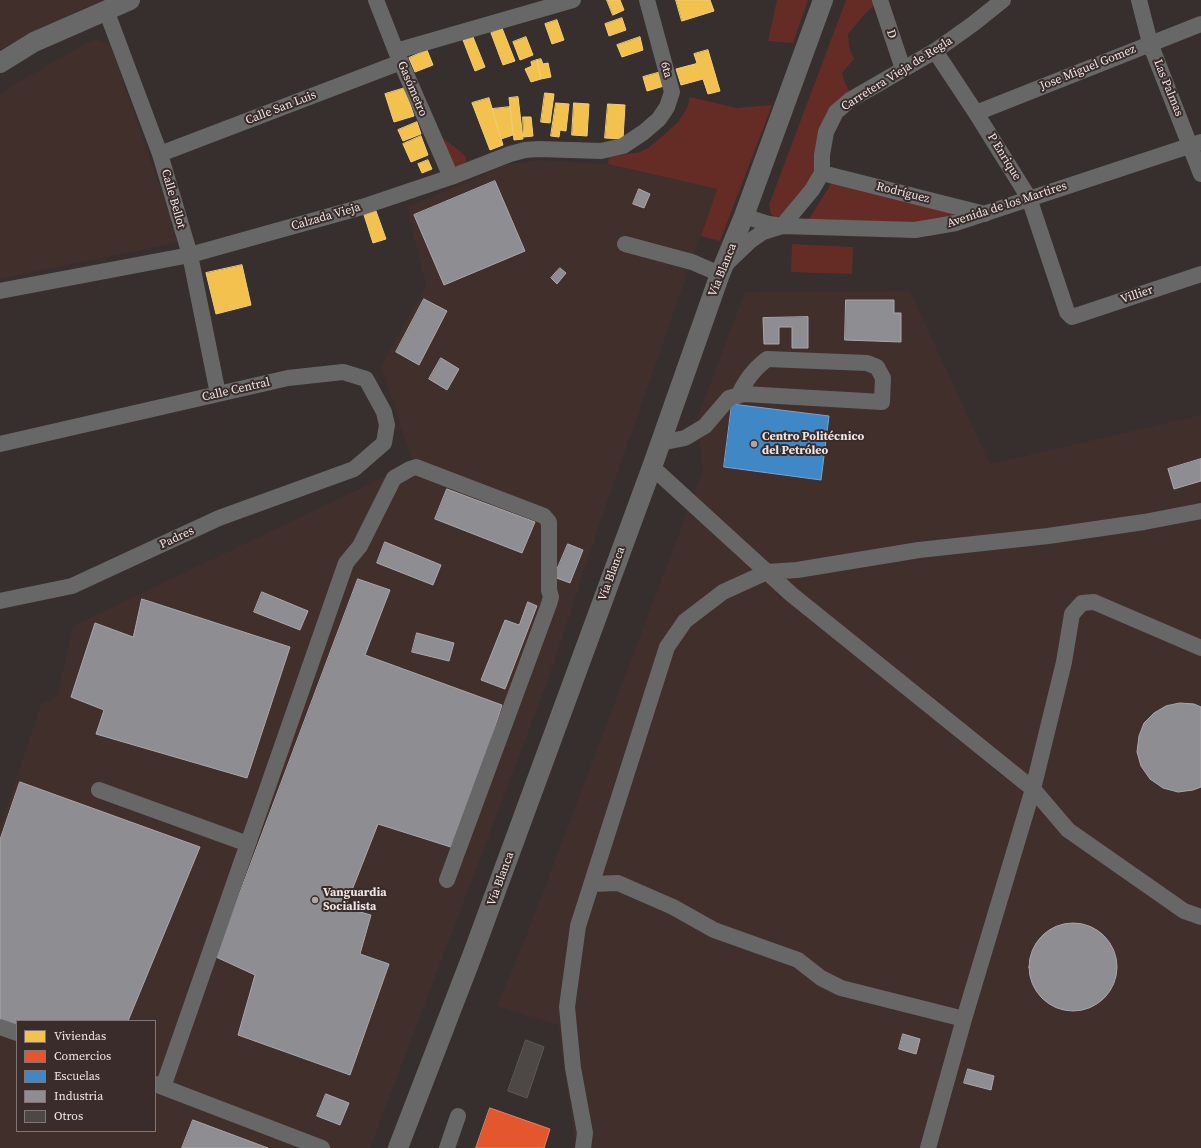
<!DOCTYPE html>
<meta charset="utf-8">
<style>
body{margin:0}
#map{position:relative;width:1201px;height:1148px;overflow:hidden;background:#362f2e;font-family:"Source Serif 4",serif}
canvas{display:block}
.legend{position:absolute;left:16px;top:1020px;width:140px;height:112px;box-sizing:border-box;background:#392c2a;border:1px solid #817674;margin:0;padding:5px 7px;list-style:none;font-size:12px;color:#eee5e4}
.legend li{display:flex;align-items:center;gap:8px;height:20px}
.legend b{width:20px;border:1px solid #817674}
</style>
<div id="map">
<canvas width="1201" height="1148"></canvas>
<ul class="legend">
<li><b style="height:11px;background:#f2c14e"></b>Viviendas</li>
<li><b style="height:11px;background:#e4572e"></b>Comercios</li>
<li><b style="height:11px;background:#3f88c5"></b>Escuelas</li>
<li><b style="height:11px;background:#8d8d92"></b>Industria</li>
<li><b style="height:11px;background:#4d4846"></b>Otros</li>
</ul>
</div>
<script>
const c = document.querySelector('canvas').getContext('2d');
c.lineJoin = 'round';
function fill(path, color) {
  c.fillStyle = color;
  c.fill(path, 'evenodd');
}
function stroke(path, color, width, dash) {
  c.strokeStyle = color;
  c.lineWidth = width;
  c.lineCap = dash ? 'butt' : 'round';
  c.setLineDash(dash || []);
  c.stroke(path);
}
function label(font, color, halo, rows, align = 'center') {
  c.font = font + ' "Source Serif 4",serif';
  c.lineWidth = 4;
  c.setLineDash([]);
  c.textBaseline = 'middle';
  c.strokeStyle = halo;
  c.fillStyle = color;
  for (const [text, x, y, turn = 0] of rows) {
    c.save();
    c.translate(x, y);
    c.rotate((+turn || 0) * Math.PI / 180);
    c.textAlign = isNaN(turn) ? turn : align;
    if (halo) c.strokeText(text, 0, 0);
    c.fillText(text, 0, 0);
    c.restore();
  }
}
const built = new Path2D(`
 M0,0H101L0,50Z
 M94,39L110,44L179,242L0,279V95L13,85Z
 M542,160L608,164L717,189L598,528L549,677L370,1148H0V827L41,704L57,697L73,626L413,463L381,366L426,286L407,207L508,164ZM17,1021H155V1131H17Z
 M910,291L990,464L1201,415V1148H573L575,1144L558,1025L497,1006L525,939L703,470L697,418L745,292Z`);
const green = new Path2D(`
 M777,0H808L793,43L768,41Z
 M846,0H874L875,4L863,16L848,34L849,47L854,59L842,73L845,83L849,91L817,161L812,182L783,215L776,218L771,214L769,205Z
 M690,97L736,108L772,105L720,241L701,236L717,189L608,164L609,157L640,152L648,148L666,133L679,121L687,108Z
 M442,138L460,151L466,157V161C461,166 457,167 450,165Z
 M834,179L970,215L925,223L809,219Z
 M792,244L853,247L852,274L791,272Z`);
const homes = new Path2D(`
 M607,0H620L624,10L613,15Z
 M676,0H710L714,11L682,21Z
 M622,18L626,30L609,36L605,24Z
 M557,20L564,40L552,44L545,24Z
 M502,28L515,61L503,65L491,33Z
 M473,37L485,67L475,71L463,40Z
 M526,37L533,55L520,60L513,42Z
 M640,37L643,50L622,57L617,45Z
 M427,50L433,65L415,72L409,58Z
 M708,50L720,91L708,94L703,79L681,85L676,69L695,64L697,63L694,54Z
 M541,59L543,64L548,63L551,77L541,79L537,60Z
 M537,60L541,79L531,82L525,69L532,66L531,62Z
 M661,72L664,86L647,91L643,77Z
 M405,88L414,116L394,122L385,94Z
 M545,93L554,94L550,123L541,122Z
 M518,97L523,139L514,140L509,98Z
 M489,98L503,145L490,150L472,103Z
 M556,103L569,104L566,131L560,130L559,137L551,136Z
 M574,103L589,104L587,136L572,135Z
 M608,104L625,105L623,139L605,138Z
 M510,107L513,135L501,139L492,109Z
 M523,117H531L533,136L524,137Z
 M417,122L421,134L403,141L398,130Z
 M421,136L428,155L411,162L403,144Z
 M428,160L432,169L422,173L418,164Z
 M376,211L386,239L373,243L364,215Z
 M242,265L251,305L216,314L206,273Z`);
const shops = new Path2D(`
 M490,1108L550,1129L544,1148H476Z`);
const schools = new Path2D(`
 M732,404L829,416L821,480L724,467Z`);
const industry = new Path2D(`
 M495,181L525,251L444,285L414,215Z
 M639,189L650,194L644,208L633,204Z
 M560,268L566,273L557,284L551,278Z
 M424,299L447,311L419,365L396,352Z
 M846,300H894V313H901V342L845,340Z
 M808,317V348H792V327H779V344H764L763,318Z
 M441,358L459,369L447,390L429,379Z
 M1201,459V481L1174,489L1168,469Z
 M447,489L535,522L522,553L435,519Z
 M385,542L441,565L433,585L377,563Z
 M568,544L583,550L570,583L554,577Z
 M358,579L390,590L365,655L502,705L457,849L378,824L345,908L371,915L360,954L389,964L350,1075L238,1035L255,975L216,957Z
 M262,592L308,611L300,630L254,612Z
 M142,599L290,647L247,778L96,734L104,710L71,697L95,623L133,637Z
 M528,602L537,606L505,689L481,680L505,620L519,625Z
 M417,633L454,643L449,661L412,652Z
 M1180,703L1194,704L1201,707V787L1193,790L1178,792L1163,788L1150,779L1141,766L1137,752L1139,736L1144,723L1154,713L1166,706Z
 M20,782L200,847L128,1021H17V1026L0,1019V840Z
 M1029 967a44 44 0 1 1 88 0a44 44 0 1 1-88 0Z
 M903,1034L920,1039L916,1054L899,1049Z
 M968,1069L994,1076L991,1090L964,1083Z
 M326,1094L349,1103L340,1125L317,1116Z
 M193,1120L268,1148H182Z`);
const building = new Path2D(`
 M526,1040L544,1047L527,1098L508,1091Z`);
const minor = new Path2D(`
 M376,0L396,51L451,177
 M880,0L903,69
 M1139,0L1150,43L1201,174
 M106,10L160,154L190,255L218,394
 M396,51L573,0
 M935,51L976,113L1029,198L1067,312L1072,317L1201,274
 M976,113L1201,24
 M160,154L401,62
 M822,173L985,214
 M744,216L769,224L782,226L915,230L956,223L1201,142
 M625,244L692,262L720,274
 M726,264L750,241L763,232L782,226L812,190L822,173V155L826,132L836,112L850,100L935,51L973,24L1003,0
 M0,291L190,255L362,207L451,177L510,154L525,150L539,149L601,151L623,146L644,132L659,119L667,107L672,92L647,0
 M660,443L685,438L705,426L729,398L744,394L882,402L883,378L877,367L867,363L767,359C753,370 746,380 738,396
 M0,444L288,378L343,372L366,379L384,412L387,425L384,443L354,469L219,518L72,586L0,601
 M652,467L791,594L1033,789L1068,830L1184,911L1201,917
 M99,790L248,844
 M592,884L618,883L673,907L714,930L798,960L821,978L841,988L964,1019
 M0,1027L17,1033
 M155,1084L322,1148
 M163,1087L346,563L360,546L394,478L410,469L416,467L544,516L549,522V590L551,597L549,604L447,880
 M447,1148L458,1116
 M583,1148L585,1133L573,1068L567,1007L578,926L667,647L685,621L723,592L767,572L797,570L919,550L1048,536L1144,522L1201,511
 M928,1148L964,1019L1033,789L1064,662L1072,614L1082,603L1094,602L1201,648`);
const major = new Path2D(`
 M0,63L34,42L130,0
 M398,1148L472,956L652,467L720,274L744,216L823,0`);
const markers = [
 [754,444,4,"#aea5a4"],
 [315,900,4,"#aea5a4"]
];
const streetNames = [
 ["D",891,34,72],
 ["Jose Miguel Gomez",1088,68,-22],
 ["6ta",666,70,75],
 ["Carretera Vieja de Regla",897,74,-32],
 ["Las Palmas",1168,88,68],
 ["Gasómetro",412,89,67],
 ["Calle San Luis",281,108,-21],
 ["P Enrique",1004,157,58],
 ["Rodríguez",903,193,14],
 ["Calle Bellot",173,199,74],
 ["Avenida de los Martires",1007,205,-18],
 ["Calzada Vieja",326,217,-16],
 ["Vía Blanca",723,270,-68],
 ["Villier",1137,295,-19],
 ["Calle Central",236,390,-13],
 ["Padres",177,538,-25],
 ["Vía Blanca",612,574,-70],
 ["Vía Blanca",501,879,-70]
];
const poiNames = [
 ["Centro Politécnico",762,437],
 ["del Petróleo",762,451],
 ["Vanguardia",323,893],
 ["Socialista",323,907]
];
fill(built, '#412f2c');
fill(green, '#652c26');
fill(homes, '#f2c14e');
stroke(homes, '#f1cc7b', 1);
fill(shops, '#e4572e');
stroke(shops, '#e78265', 1);
fill(schools, '#3f88c5');
stroke(schools, '#74a4ce', 1);
fill(industry, '#8d8d92');
stroke(industry, '#aaa7ab', 1);
fill(building, '#4d4846');
stroke(building, '#5e5857', 1);
stroke(minor, '#686767', 16);
stroke(major, '#696868', 20);
for (const [x, y, r, color] of markers) {
  const dot = new Path2D();
  dot.arc(x, y, r, 0, 2 * Math.PI);
  c.fillStyle = color;
  c.fill(dot);
  stroke(dot, '#392c2a', 1.5);
}
label('12px', '#eee5e4', '#392c2a', streetNames);
label('bold 12px', '#eee5e4', '#392c2a', poiNames, 'left');
</script>
